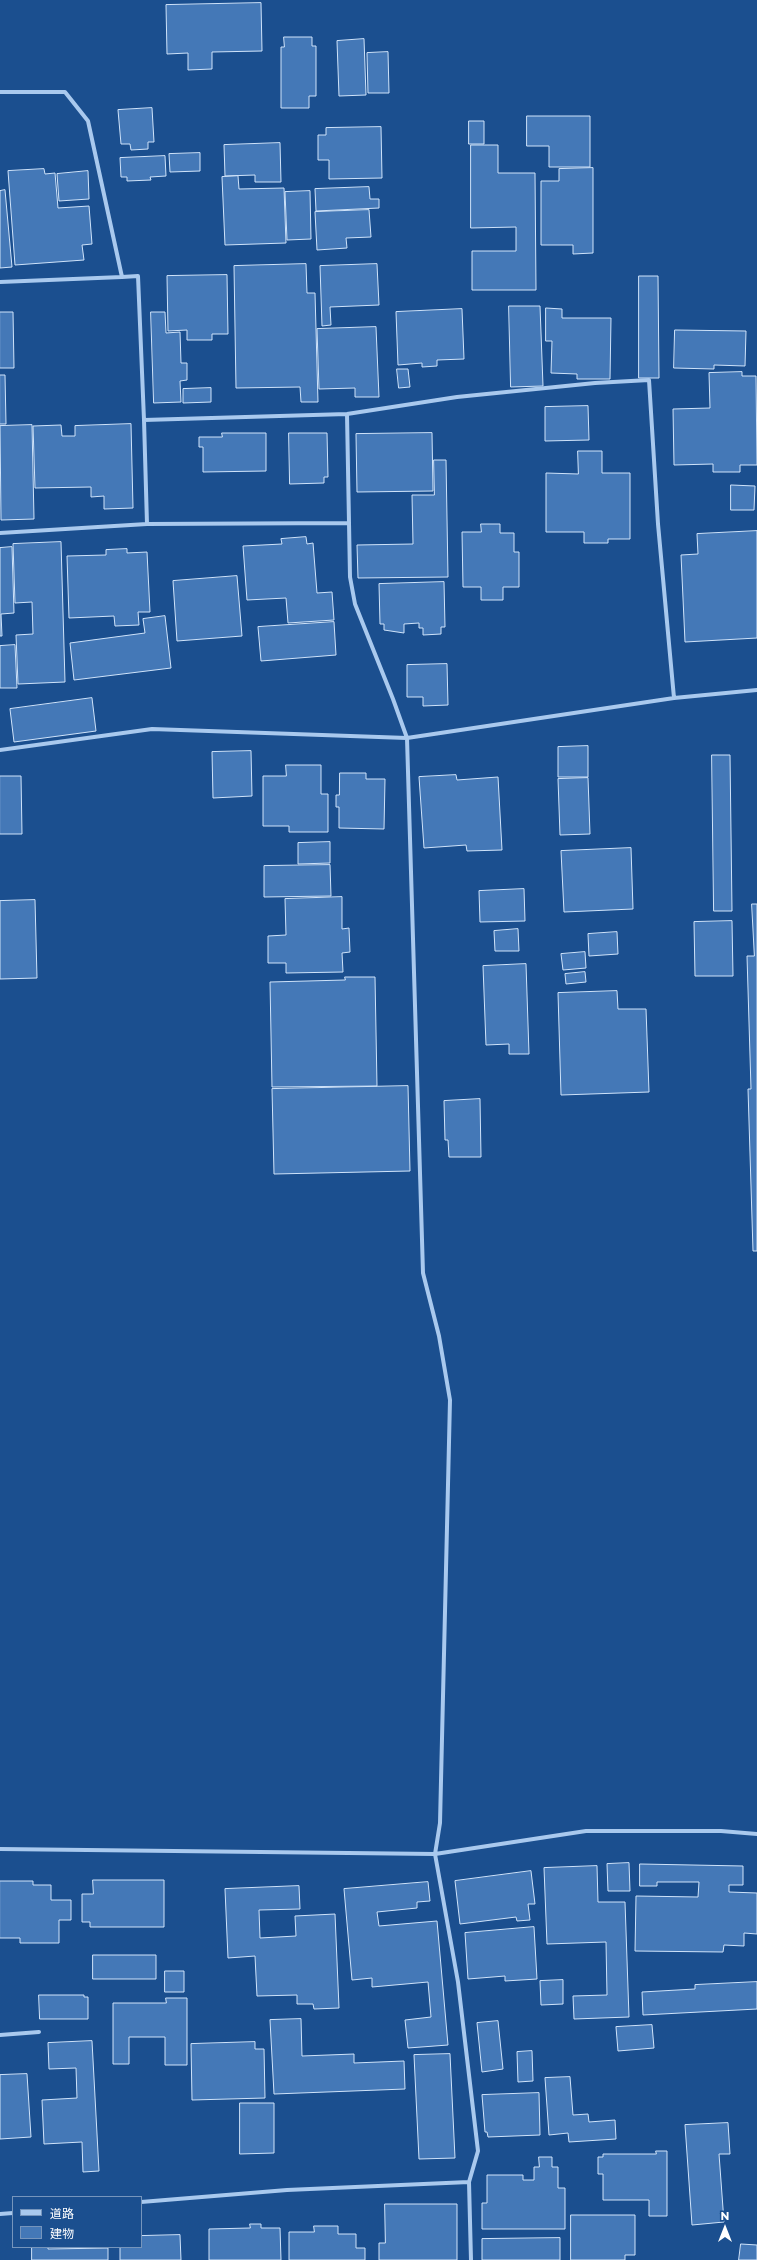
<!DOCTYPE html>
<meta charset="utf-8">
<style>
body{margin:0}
#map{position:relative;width:757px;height:2260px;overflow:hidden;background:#1b4f8f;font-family:Montserrat,"Noto Sans JP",sans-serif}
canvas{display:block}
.legend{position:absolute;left:12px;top:2196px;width:130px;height:52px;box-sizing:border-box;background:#1b4f8f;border:1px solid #7695bc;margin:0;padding:5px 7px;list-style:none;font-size:12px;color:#fff}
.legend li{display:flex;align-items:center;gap:8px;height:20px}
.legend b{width:20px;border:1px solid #7695bc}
.north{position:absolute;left:705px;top:2208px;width:40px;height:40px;-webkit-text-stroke:3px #1b4f8f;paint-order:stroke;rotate:0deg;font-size:11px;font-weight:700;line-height:16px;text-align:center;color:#fff}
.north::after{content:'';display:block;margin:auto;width:14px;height:18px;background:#fff;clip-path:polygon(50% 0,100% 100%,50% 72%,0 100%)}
</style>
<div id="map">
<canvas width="757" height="2260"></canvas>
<ul class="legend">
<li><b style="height:5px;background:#a9c9ee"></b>道路</li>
<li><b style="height:11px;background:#4478b7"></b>建物</li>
</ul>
<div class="north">N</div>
</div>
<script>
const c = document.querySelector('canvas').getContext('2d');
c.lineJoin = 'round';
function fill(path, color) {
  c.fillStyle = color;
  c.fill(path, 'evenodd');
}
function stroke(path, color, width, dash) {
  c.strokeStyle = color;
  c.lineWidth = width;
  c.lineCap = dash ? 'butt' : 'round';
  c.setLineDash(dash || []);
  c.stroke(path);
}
const building = new Path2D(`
 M261,3L262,51L212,52V69L188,70V53L167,54L166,5Z
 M284,37H312V46H316V96H309V108H281V47H284Z
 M364,39L366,95L339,96L337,41Z
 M388,52L389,93H368L367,53Z
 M152,108L154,142H148V149L131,150L130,144H121L118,110Z
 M527,116H590V167H549V146H527Z
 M469,121H484V144H469Z
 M381,127L382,178L329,179V160H318V135H326V128Z
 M280,143L281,182H255V175L225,176L224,145Z
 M471,145H498V173H535L536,290H472V251H516V227L471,228Z
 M200,153V171L170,172L169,154Z
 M165,156L166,176L150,177L151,180L127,181V177H121L120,158Z
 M593,168V253L573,254V245H541V181H559V169Z
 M44,169L45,174L55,173L58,208L89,206L92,244L82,245L84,260L15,265L8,171Z
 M88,171L89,199L59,201L57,174Z
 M238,176L239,189L284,188L286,243L225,245L222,177Z
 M369,187L370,199H379V208L316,211L315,189Z
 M5,190L12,267L0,268V191Z
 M310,191L311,239L287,240L285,192Z
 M369,210L371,237L346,238L347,248L317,250L315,212Z
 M306,264L307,293H315L318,402H301L300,387L236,388L234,266Z
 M377,264L379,305L330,307L331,325L322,326L320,266Z
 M227,275L228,334H212V340H187V330L168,331L167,276Z
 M639,276H658L659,378H639Z
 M509,306H540L543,386L511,387Z
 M546,308L562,309V318H611L610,379H577V374L551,373L552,341H546Z
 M462,309L464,359L437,360V366L422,367V363L398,365L396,312Z
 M0,312H13L14,368H0Z
 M151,312H165L166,333L180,332L181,363H187V380L180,381L181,402L154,403Z
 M376,327L379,397H355V388L319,389L317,329Z
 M675,330L746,331L745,366L714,365V369L674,368Z
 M397,369H408L410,387L399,388Z
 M742,372V376H756L757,465H740V472H713V464L674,465L673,409L710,408L709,373Z
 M0,375H5L6,424H0Z
 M211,388V402L183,403V389Z
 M588,406L589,440L545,441V407Z
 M131,424L133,508L104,509V496L91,497V487L35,488L33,426L61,425L62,436H75V426Z
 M32,425L34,519L1,520L0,426Z
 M222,433H266V471L203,472V447H199V437H222Z
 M289,433H327L328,477H324V483L290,484Z
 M432,433L433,491L357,492L356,434Z
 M578,451H602V473H630V539H608V543H584V532H546V473L578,474Z
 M434,460H446L448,577L358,578L357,545L413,544L412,495H434Z
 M731,485L755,486L754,510H731Z
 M481,524H500V533H514V552H519V587H503V600H481V587H463L462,532H481Z
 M757,531V638L685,642L681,555L698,554L697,534Z
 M306,537L307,544L313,543L317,593L332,592L334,620L288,623L286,598L247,600L243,546L282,544L281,539Z
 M61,542L65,682L18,684L16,635L33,634L32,602L15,603L13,544Z
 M12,547L14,613L1,614L2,636H0V548Z
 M127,549V553L147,552L150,612H138L139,625L115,626L114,616L69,618L67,556L106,555V550Z
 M237,576L242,636L177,641L173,581Z
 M444,582L445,627H441V634L423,635V628H419V623L404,624V633L384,630V624H380L379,584Z
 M165,616L171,668L74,680L70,643L145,633L143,619Z
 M334,622L336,655L261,661L258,627Z
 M15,645L17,688H0V646Z
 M447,664L448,705L423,706V697H407V665Z
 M92,698L96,731L14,742L10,709Z
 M588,746V777H558V747Z
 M251,751L252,796L213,798L212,752Z
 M712,755H730L732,911H714Z
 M286,765H321V794H328V832H289V826H263V776H286Z
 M340,773H366V779H385L384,829L339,828V807H336V795H339Z
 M456,775L457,780L498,777L502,850L467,851L466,845L424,848L419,777Z
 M0,776H21L22,834H0Z
 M588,778L590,834L560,835L558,779Z
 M330,842V863L298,864V843Z
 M631,848L633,909L564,912L561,851Z
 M330,865L331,896L264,897V866Z
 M524,889L525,921L480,922L479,891Z
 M342,897V929L349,928L350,952L342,953L343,972L286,973V963H268V936L286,935L285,899Z
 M35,900L37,978L0,979V901Z
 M752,904H757V1251H753L748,1089H751L747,956H754Z
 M732,921L733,976H695L694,922Z
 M518,929L519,951H495L494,931Z
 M617,932L618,954L589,956L588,934Z
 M585,952L586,968L563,970L561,954Z
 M526,964L529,1054H509V1044L486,1045L483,966Z
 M585,972L586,982L566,984L565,974Z
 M345,977H375L377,1086L272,1087L270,982L345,980Z
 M617,991L618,1009H646L649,1092L561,1095L558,993Z
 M408,1086L410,1171L274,1174L272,1089Z
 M480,1099L481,1157H449L448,1140H445L444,1101Z
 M629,1863L630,1891H608L607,1864Z
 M640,1864L743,1866V1885H729V1892L757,1893V1934L744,1933V1946L724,1945L723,1952L635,1951L636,1896L698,1897L699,1882H657V1886H640Z
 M597,1866L598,1902H625L629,2017L574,2019L573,1996L607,1995L606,1942L547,1944L544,1868Z
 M531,1871L535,1904H528L530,1920L517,1921L516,1917L460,1924L455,1881Z
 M93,1880H164V1927H90V1922H82V1894H93Z
 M0,1881H33V1885H51V1900H71V1920H59V1943H20V1938H0Z
 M428,1882L430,1901L417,1902V1908L377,1912L379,1926L437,1921L448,2045L408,2048L405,2020L431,2017L428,1982L372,1987V1978L352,1980L344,1889Z
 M299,1886L300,1909L259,1910L260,1938L296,1936L295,1916L335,1914L339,2008L314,2009L313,2004H297V1995L257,1996L255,1956L228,1958L225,1889Z
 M534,1927L537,1979L505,1981V1976L468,1979L465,1933Z
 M93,1955H156V1979H93Z
 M165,1971H184V1992H165Z
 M563,1980V2004L541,2005L540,1981Z
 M757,1982V2009L643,2015L642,1992L695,1989V1985Z
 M39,1995H84V1997H88V2019H40Z
 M166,1998H187V2065H165V2037H129V2064H113V2003H166Z
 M301,2019L302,2056L354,2054V2063L404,2061L405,2089L274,2094L270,2020Z
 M498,2021L503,2069L482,2072L477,2023Z
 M652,2025L654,2048L618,2051L616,2027Z
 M92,2041L99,2171L83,2172L82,2142L44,2144L42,2100L77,2098L76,2068L49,2069L48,2043Z
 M255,2042V2049H264L265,2098L192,2100L191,2044Z
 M532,2051L533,2081L518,2082L517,2052Z
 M450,2054L455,2158L419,2159L414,2055Z
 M27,2074L31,2137L0,2139V2075Z
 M570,2077L573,2115L588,2114L589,2122L615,2120L616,2139L569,2142L568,2133L549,2135L545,2078Z
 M539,2093L540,2135L488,2137L487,2132H485L482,2095Z
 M240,2103H274V2153L240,2154Z
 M728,2123L730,2154H719L724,2222L692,2225L685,2125Z
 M656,2151H667V2216H649V2200H603V2174H598V2157H603V2154H656Z
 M539,2157H552V2167H558V2188H565V2229H482V2203H487V2175H523V2180H534V2167H539Z
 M385,2204H457V2260H379V2243H385Z
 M571,2215H635V2255H625V2260H571Z
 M250,2224H261V2228H280L281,2260H209V2229L250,2228Z
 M314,2226H338V2234H356V2248H365V2260H289V2232H314Z
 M180,2235L181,2260H120V2247H141V2236Z
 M560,2238V2260H482V2239Z
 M741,2244L757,2245V2260H739Z
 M32,2247H48V2249L108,2248V2260H32Z`);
const street = new Path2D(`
 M0,92H65L88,121L122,277L138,276L144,420
 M0,282L122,277
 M347,414L350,577L355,604L393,699L407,738L423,1273L439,1336L450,1400L440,1823L435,1854L458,1982L478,2151L469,2182L471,2260
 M147,524L349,523
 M0,533L147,524L144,420L347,414L457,397L595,383L649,380L658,524L674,698
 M0,750L152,729L407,738L674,698L757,690
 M0,1849L435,1854L586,1831H721L757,1834
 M0,2035L39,2032
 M141,2202L287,2190L469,2182
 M0,2214L13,2213`);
fill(building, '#4478b7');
stroke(building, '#cfe3fa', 1);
stroke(street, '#a9c9ee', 4);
</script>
